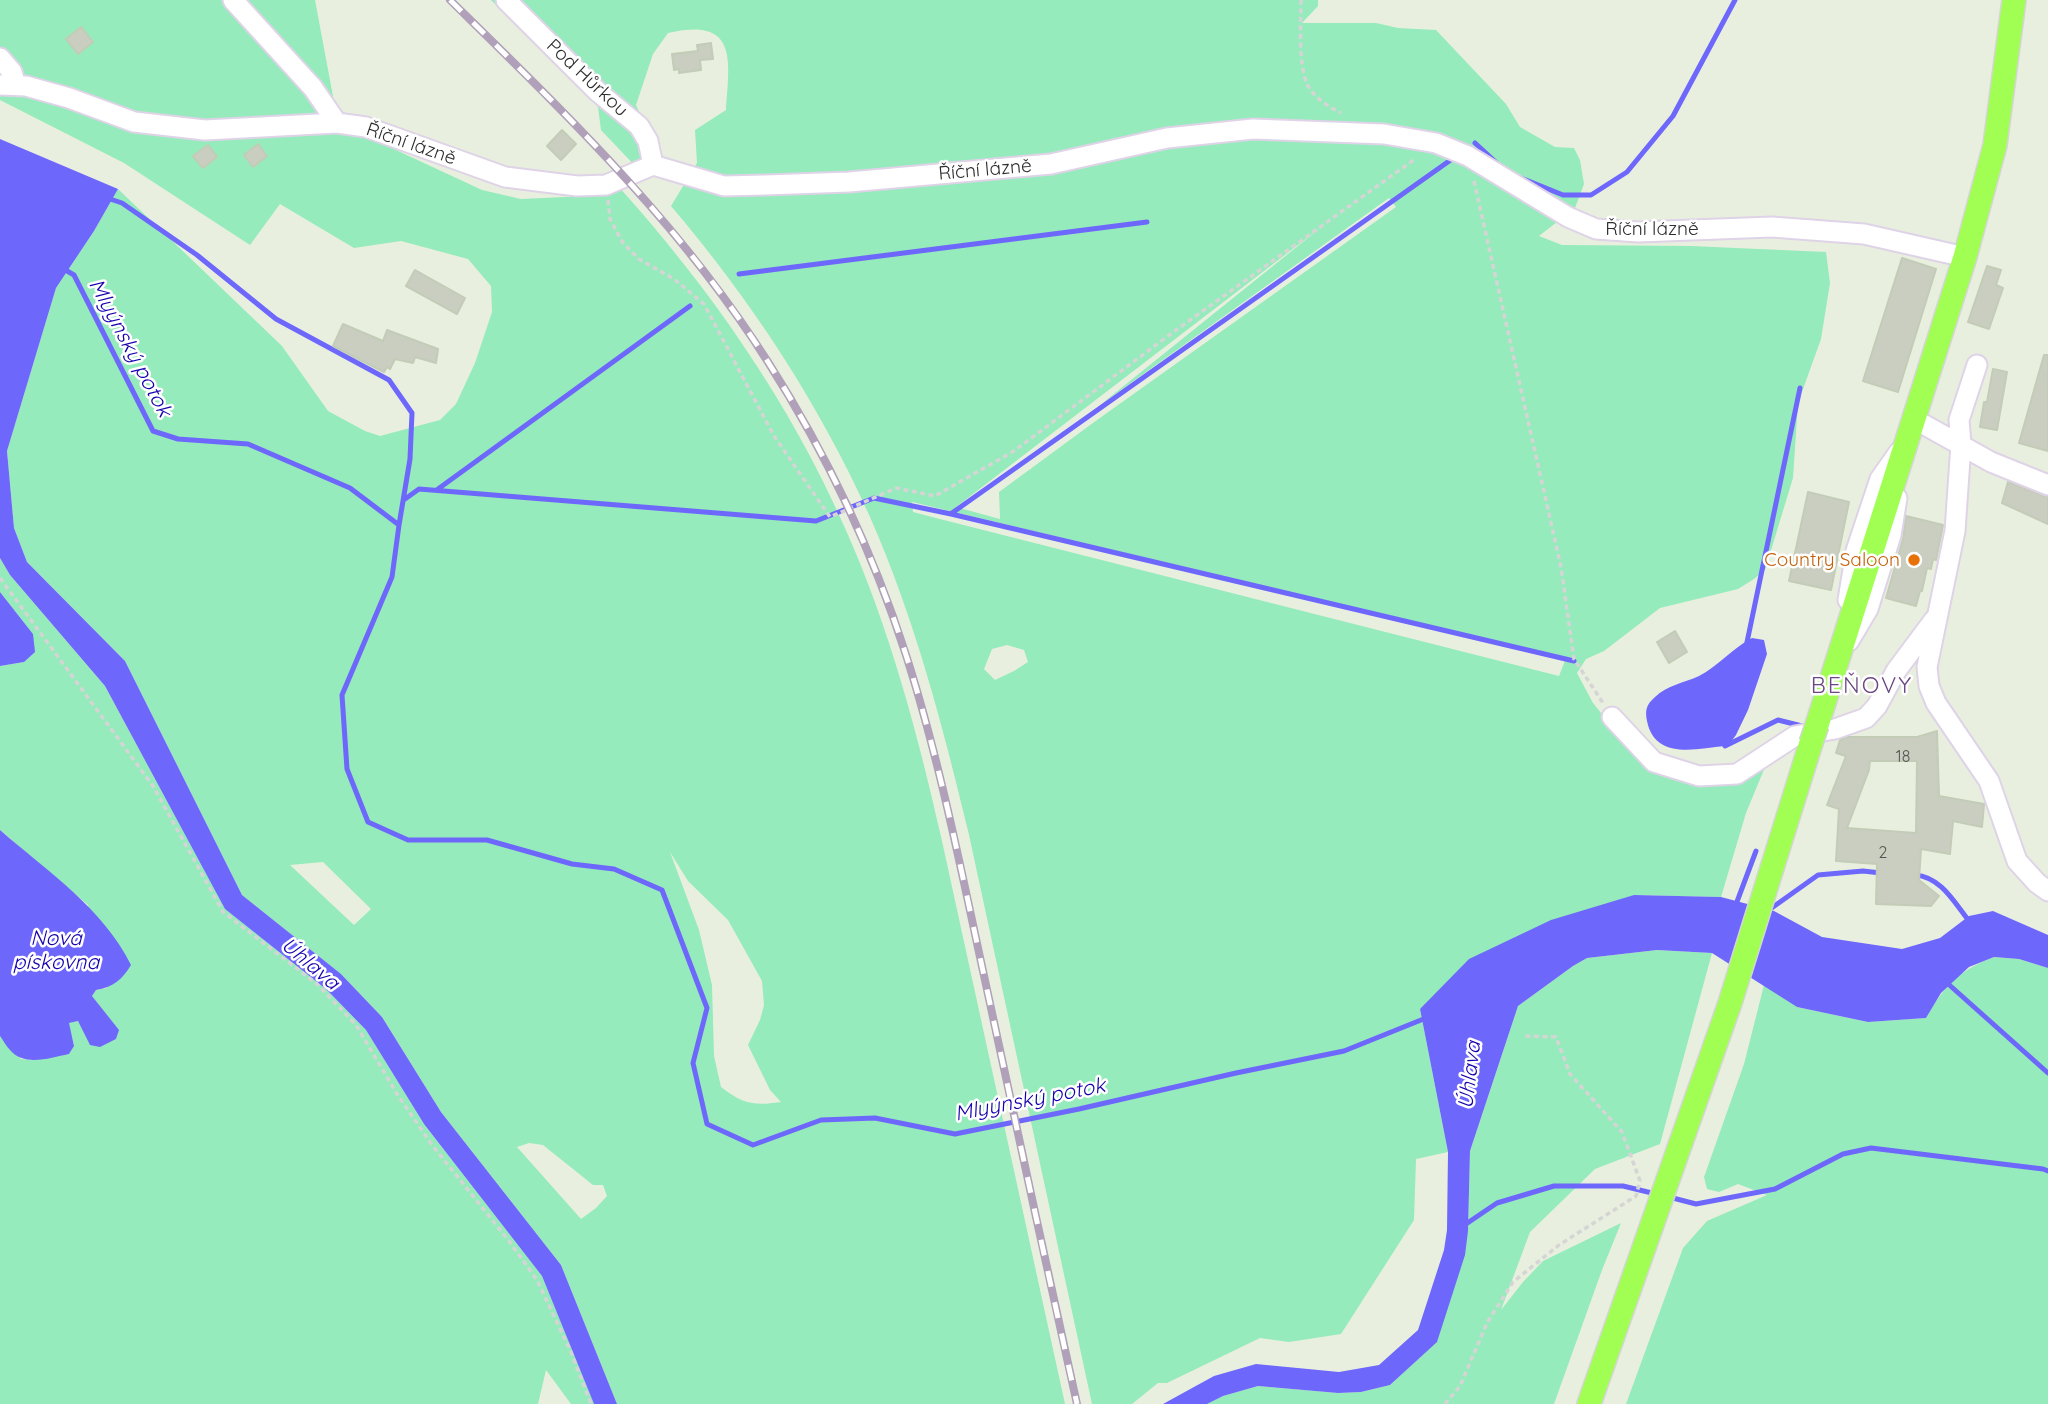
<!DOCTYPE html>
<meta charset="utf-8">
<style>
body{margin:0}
canvas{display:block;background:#e9efde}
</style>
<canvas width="2048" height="1404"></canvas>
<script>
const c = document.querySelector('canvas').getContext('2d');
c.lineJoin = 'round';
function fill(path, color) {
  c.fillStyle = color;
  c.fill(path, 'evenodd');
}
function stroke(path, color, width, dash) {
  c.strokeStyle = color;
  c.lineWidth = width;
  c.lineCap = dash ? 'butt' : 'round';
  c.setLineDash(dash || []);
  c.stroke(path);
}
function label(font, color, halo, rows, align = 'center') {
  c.font = font + ' Quicksand,sans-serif';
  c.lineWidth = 5;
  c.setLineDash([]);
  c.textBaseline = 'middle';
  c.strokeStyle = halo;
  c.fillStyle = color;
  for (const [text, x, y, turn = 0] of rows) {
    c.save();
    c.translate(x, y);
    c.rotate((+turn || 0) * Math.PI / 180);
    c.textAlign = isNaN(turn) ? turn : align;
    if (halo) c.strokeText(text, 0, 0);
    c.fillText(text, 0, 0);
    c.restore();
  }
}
const green = new Path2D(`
 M0,0H315L338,123L482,190L521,199L586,196L618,186C710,288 790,403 845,528C890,629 918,735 942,841L1065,1404H617L561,1265L441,1112L382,1017L341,974L242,895L125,661L27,562L14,528L7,451L56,288L94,231L118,189L282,346L328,411L365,431L380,436L440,420L456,404L475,363L492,312L491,286L468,259L401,241L354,248L280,204L250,245L124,163L0,100ZM670,852L688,881L728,920L762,981L764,1005L760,1020L748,1045L770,1090L781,1102C753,1106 743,1104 721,1087L714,1056L712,985L699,930ZM323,862L371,909L354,925L290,865ZM529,1143L543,1145L593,1185H603L607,1196L596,1208L581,1219L517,1147Z
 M491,0H1318V6L1302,23H1376L1398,28L1436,30L1506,104L1520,127L1555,147L1574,148L1580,160L1584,184L1575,208L1539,236L1562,245L1691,246L1826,252L1830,283L1821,339L1798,403L1793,478L1765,570L1754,579L1738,589L1660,608L1604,651L1586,659L1577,673L1593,703L1633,753L1741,779L1765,767L1746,813L1721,897L1634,895L1420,1009L1448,1152L1416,1159L1414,1220L1341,1334L1289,1342L1260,1338L1167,1383H1158L1132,1404H1092L969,835C943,727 915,619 870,517C820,405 751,300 671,206L697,163L695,130L726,110C730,58 737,17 668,33L653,54L636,105L653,143L637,168L601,130L598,107ZM1389,198L1396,207L1097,420L999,492L1000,519L956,507L1324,225L1100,405ZM912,502L1565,658H1566L1559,676L932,517L913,512ZM1007,645L1024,650L1028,662L1014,671L995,680L984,669L992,649Z
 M0,558L10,575L105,686L225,909L327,990L366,1030L424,1124L542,1276L594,1404H571L546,1370L538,1404H0V1036L21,1059L34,1060L69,1054L74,1045L68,1023L78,1021L100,1046L116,1039L118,1030L92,996L96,990L107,988L88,905L0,830V666L24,662L33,634L0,592Z
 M1657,950L1712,953L1660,1144L1595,1169L1530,1232L1501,1310L1523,1282L1543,1261L1621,1223L1602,1270L1554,1404H1207L1223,1396L1258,1386L1338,1393L1361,1392L1390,1385L1437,1341L1468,1231L1470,1151L1518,1006L1573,966L1587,958Z
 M1994,957L2019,959L2048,968V1404H1626L1683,1248L1707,1221L1767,1195L1738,1184L1719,1192L1707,1189L1704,1177L1744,1064L1764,985L1797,1007L1868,1022L1926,1018C1945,985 1958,971 1994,957Z`);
const water = new Path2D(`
 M0,139L118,189L94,231L56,288L7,451L14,528L27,562L125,661L242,895L341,974L382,1017L441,1112L561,1265L617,1404H594L542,1276L424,1124L366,1030L327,990L225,909L105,686L10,575L0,558Z
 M0,592L33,634L35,652L24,662L0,666Z
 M1752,638L1764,640L1767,654L1748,710L1736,735L1730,743L1725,746C1695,749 1655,760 1647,721C1645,710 1646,705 1655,697C1667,685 1684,683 1699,676C1718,666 1733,648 1752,638Z
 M0,830C47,871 103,908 131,965C122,980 113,987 96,990L92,996L119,1030L116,1039L100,1047L90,1045L78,1021L69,1023L74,1046L69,1054C50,1058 24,1067 10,1050C6,1046 3,1040 0,1036Z
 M1634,895L1721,897L1774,911L1822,937L1902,949L1940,938L1969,916L1993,911L2048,935V968L2019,959L1994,957L1969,967L1941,993L1926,1018L1868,1022L1797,1007L1712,953L1657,950L1587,958L1573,966L1518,1006L1470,1151L1468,1231L1465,1255L1437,1342L1390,1385L1361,1392L1338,1393L1258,1386L1223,1396L1207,1404H1163L1214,1376L1256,1364L1339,1372L1379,1365L1418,1330L1444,1250L1447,1230L1448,1152L1420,1009L1469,959L1551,920Z`);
const stream = new Path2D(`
 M1475,143L1501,167
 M1521,178L1563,195H1591L1627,172L1673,116L1735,0
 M107,198L122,203L197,255L276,319L389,380L412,413L410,459L399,525
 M62,268L74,275L153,431L178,439L248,444L350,488L399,525L392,577L342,695L347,769L368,822L408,840H487L572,864L614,869L662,890L707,1008L693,1063L707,1124L753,1145L821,1120L875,1118L955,1134L1079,1109L1236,1073L1344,1051L1426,1018
 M739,274L1147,222
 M438,489L690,306
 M405,499L419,489L816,521L874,498L951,514L1574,661
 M952,513L1452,159
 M1746,647L1800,388
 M1725,746L1778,720L1806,727
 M1915,875C1941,877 1954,902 1969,921
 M1735,907L1756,851
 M1766,912L1818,875L1863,871L1881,873
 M1946,982L2048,1073
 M1669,1197L1696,1204L1775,1189L1843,1154L1871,1148L2043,1169L2048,1171
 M1463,1226L1497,1203L1554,1186H1623L1656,1194`);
const building = new Path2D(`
 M81,27L93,42L78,54L66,39Z
 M711,43L713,59L700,60L701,70L679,73V69L674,70L672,54L698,51L697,45Z
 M562,130L576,144L561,160L547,146Z
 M258,144L267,156L253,167L244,155Z
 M208,145L217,157L203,168L193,156Z
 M1902,258L1936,269L1898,392L1863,381Z
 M1987,266L2001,270L1996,285L2003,288L1989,329L1968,322Z
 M415,270L465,298L457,314L406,286Z
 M343,324L383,341L387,330L438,349L436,363L415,357L413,363L395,359L390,369L387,367L384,372L333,346Z
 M2044,355H2048V451L2019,443Z
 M1993,369L2007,372L1997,430L1980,427L1984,402H1987Z
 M2008,482L2048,497V524L2002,503Z
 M1808,492L1849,502L1831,590L1789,581Z
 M1906,516L1943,525L1936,560L1933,559L1931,569L1927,568L1922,591H1920L1916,606L1886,598L1903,539Z
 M1675,631L1687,652L1669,663L1657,642Z
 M1937,731L1939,796L1984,804L1982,827L1953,821L1950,854L1921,849L1919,880L1939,896L1931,906L1876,904L1877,864L1836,861L1839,809L1827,805L1846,756L1836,753L1840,740L1848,737H1917ZM1870,761H1917L1916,833L1847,828L1869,770Z`);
const path = new Path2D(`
 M1301,0C1301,23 1298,63 1307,84C1313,97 1329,107 1341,113
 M1474,181L1561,567L1574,659L1603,703
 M608,200L610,219L623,243L639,259L674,279L704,304L774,436L830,517L896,488L935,496L1014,451L1172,333L1415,159
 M0,578L153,786L223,912L317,984L356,1025L397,1094L432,1145L509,1241L537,1280L570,1350L591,1404
 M1445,1404L1460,1386L1487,1323L1513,1282L1559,1245L1636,1196L1640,1181L1622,1132L1570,1074L1556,1037L1522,1036`);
const minor = new Path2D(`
 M233,0L313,88L337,123
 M506,0L598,92L639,126L648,141L653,165
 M0,58L12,72L16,85
 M0,85L26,86L69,98L134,122L205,130L337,123L366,127L505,177L577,186L606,185L653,165L724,186L765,185L849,182L1051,164L1167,138L1253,129L1384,134L1436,143L1468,156L1568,217L1596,229L1638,232L1772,227L1864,234L1965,257
 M1977,365L1959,420L1961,444L1955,531L1927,667L1929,686L1936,703L1989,781L2017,861L2037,883L2048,891
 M1914,419L1991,462L2048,485
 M1848,600L1856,551L1880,479L1899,452
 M1849,641L1868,609L1891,535L1897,498
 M1612,717L1654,762L1699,776L1737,774L1795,736L1835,729L1866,718L1877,706L1896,671L1934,620`);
const major = new Path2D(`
 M1817,725L1965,257L1995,145L2014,0
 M1589,1404L1730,1003L1811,743`);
const rail = new Path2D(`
 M450,0C566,114 680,223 768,362C826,453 873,552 906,655C939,758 960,865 983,971C1014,1115 1045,1260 1077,1404`);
const majorBridge = new Path2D(`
 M1811,743L1817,725`);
const markers = [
 [1914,560,7,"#e8710a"]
];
const numberNames = [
 ["18",1903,757],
 ["2",1883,853]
];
const streetNames = [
 ["Pod Hůrkou",587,78,43],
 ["Říční lázně",411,144,19],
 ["Říční lázně",985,170,-5],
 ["Říční lázně",1652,229]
];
const foodNames = [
 ["Country Saloon",1900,560]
];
const waterNames = [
 ["Mlyýnský potok",130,348,62],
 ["Nová",56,939],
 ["pískovna",56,963],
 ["Úhlava",310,964,40],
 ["Úhlava",1470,1075,-83],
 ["Mlyýnský potok",1030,1100,-11]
];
const quarterNames = [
 ["BEŇOVY",1862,686]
];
fill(green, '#95ebbb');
fill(water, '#6e67fc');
stroke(stream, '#6e67fc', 5);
fill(building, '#c9cec0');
stroke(building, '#c3ccb7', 2);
stroke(minor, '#ded3e7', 23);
stroke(major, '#d5d5d5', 26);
stroke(path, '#d5d5d5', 3.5, [5, 3.5]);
stroke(minor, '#fff', 19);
stroke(major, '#a1ff53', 23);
stroke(rail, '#b0a0b9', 8);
stroke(rail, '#fff', 5, [16]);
stroke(majorBridge, '#d5d5d5', 26, []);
stroke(majorBridge, '#a1ff53', 23);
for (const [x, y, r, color] of markers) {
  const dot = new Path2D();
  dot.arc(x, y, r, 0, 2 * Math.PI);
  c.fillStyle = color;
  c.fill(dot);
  stroke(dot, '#fff', 2.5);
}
label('16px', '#545552', null, numberNames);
label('19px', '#2d2d2d', '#fff', streetNames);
label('19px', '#c56008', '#fff', foodNames, 'right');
label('italic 21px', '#1500ad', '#fff', waterNames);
c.letterSpacing = '2px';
label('23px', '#6b4783', '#fff', quarterNames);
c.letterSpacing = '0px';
</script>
